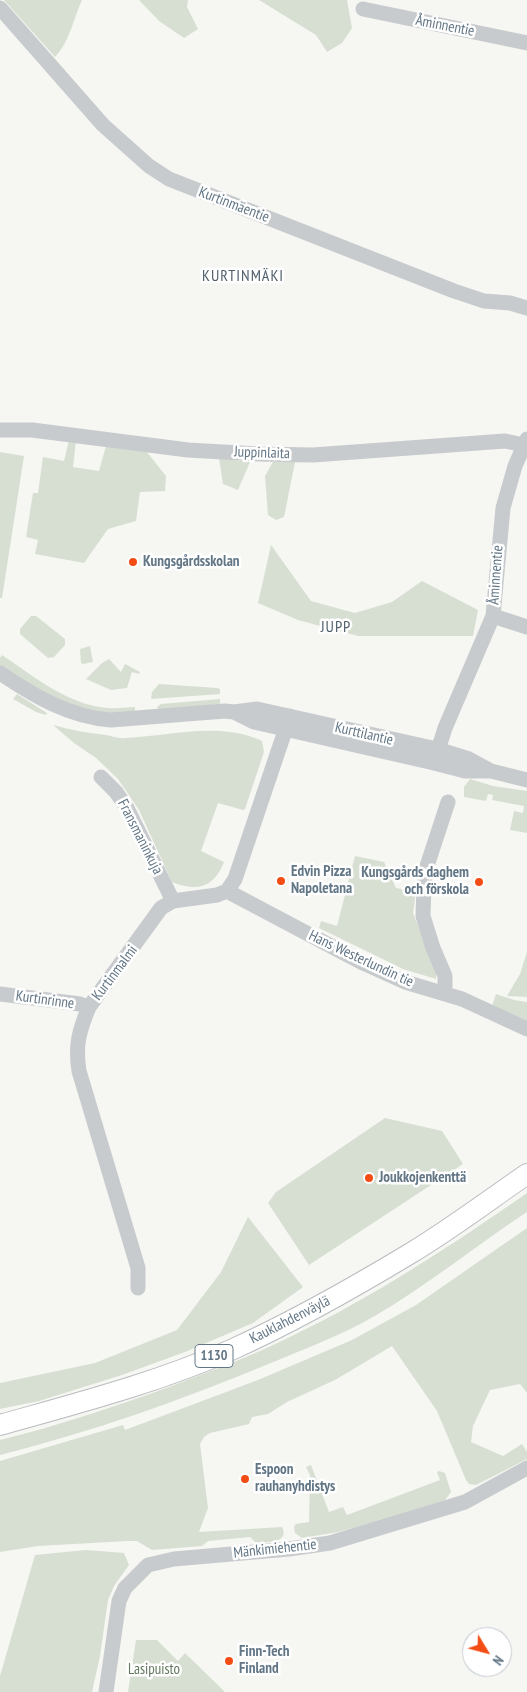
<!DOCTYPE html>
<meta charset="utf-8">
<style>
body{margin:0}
#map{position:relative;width:527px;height:1692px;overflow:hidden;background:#f6f6f2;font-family:"PT Sans Narrow",sans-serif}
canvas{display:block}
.north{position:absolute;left:462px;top:1627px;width:50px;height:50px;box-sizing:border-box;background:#fff;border:1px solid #c0c8cf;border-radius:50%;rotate:127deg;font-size:14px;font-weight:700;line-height:20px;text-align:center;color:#627686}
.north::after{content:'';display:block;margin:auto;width:18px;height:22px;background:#f44c15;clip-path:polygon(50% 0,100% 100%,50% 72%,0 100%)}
</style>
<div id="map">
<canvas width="527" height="1692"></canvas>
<div class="north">N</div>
</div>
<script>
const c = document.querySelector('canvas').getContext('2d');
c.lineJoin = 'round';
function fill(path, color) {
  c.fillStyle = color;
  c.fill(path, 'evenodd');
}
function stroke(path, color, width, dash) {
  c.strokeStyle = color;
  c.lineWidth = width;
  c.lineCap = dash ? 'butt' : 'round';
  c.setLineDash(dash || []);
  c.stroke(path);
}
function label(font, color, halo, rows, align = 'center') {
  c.font = font + ' "PT Sans Narrow",sans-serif';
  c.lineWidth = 5;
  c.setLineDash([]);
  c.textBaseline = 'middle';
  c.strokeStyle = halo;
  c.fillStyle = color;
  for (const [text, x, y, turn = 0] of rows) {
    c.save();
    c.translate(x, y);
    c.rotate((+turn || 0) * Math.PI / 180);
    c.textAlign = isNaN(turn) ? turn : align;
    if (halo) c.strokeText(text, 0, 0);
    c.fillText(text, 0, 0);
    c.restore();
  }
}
const green = new Path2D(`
 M4,0H82C73,20 70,41 55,57Z
 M139,0H188L187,7L198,29L184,38L159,21Z
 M259,0H347L352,28L342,43L327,52L316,35Z
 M69,440L76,441L73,467L99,471L106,446L146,451L166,476L165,491L140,492L136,521L108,529L84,563L35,554L38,540L26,537L33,493H38L43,457L64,461Z
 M0,452L24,456L2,598H0Z
 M219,458L250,462L238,490L223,484Z
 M273,462H295L284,517L276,520L268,515L265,476Z
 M271,545L311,601L355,613L392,602L422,581L478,610L473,636H358L298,620L258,603Z
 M31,616H36L65,639V645L54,657L48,658L20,634V629Z
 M90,646L93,662L83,664L81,663L80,649Z
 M2,655C35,677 68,705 108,708C117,709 126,707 135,707V713L105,714L58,702L0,666V658Z
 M109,659L121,672L125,664L140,672L139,674L132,672L127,688L111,690L86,679L102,663Z
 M159,684L217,688L220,689V694L151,699L152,692Z
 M17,694L47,713L46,715L36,712L13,699Z
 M220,699V704L159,710L157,707L161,704Z
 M53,725C71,730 88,733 106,735C112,736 119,739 125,738C170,736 220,721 262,741L264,752L245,809L243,810L218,803L201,851L224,862C214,888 197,892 172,882L139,810L118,779L96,758L74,743Z
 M470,779L493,786L527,791V833L510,830L514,811L523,813L524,806L492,800L493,795L488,794L486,801L464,797V787Z
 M355,856L384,862L396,888L416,892L413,913L436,971V979L403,969L319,928L321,921L337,926Z
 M527,952V997L507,996L520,974Z
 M496,994L514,1000L527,1002V1024L492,1006Z
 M385,1118L442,1131L463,1164L309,1265L268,1203L276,1192Z
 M527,1193V1212C475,1246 427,1286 373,1317C340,1336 302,1350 266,1365C179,1401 91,1432 0,1455V1440C57,1426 114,1407 169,1387C211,1371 252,1356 292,1336C375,1296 452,1245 527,1193Z
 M248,1217L303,1287L253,1323L185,1352L122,1375L39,1401L0,1409V1383L95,1363L177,1330L221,1272Z
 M527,1228V1393L520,1384L490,1390L473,1426L471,1442L503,1456L522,1444L527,1452V1459L476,1485L469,1484L466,1480L437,1411L392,1346L335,1380L287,1402L268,1414L252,1417L249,1424L210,1433L204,1437L200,1444L208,1508L199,1532L282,1527C290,1543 267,1542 256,1543L250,1537L208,1541L202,1546L152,1550L137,1541H128L38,1546L0,1552V1461L123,1425L125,1430L258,1380L352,1340L416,1305Z
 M311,1465L329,1512L343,1507L347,1515L440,1480L437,1472L439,1471L445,1473L451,1492L445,1500L407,1514L338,1532L302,1538L295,1533L294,1526L296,1524L309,1522L310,1475L306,1467Z
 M86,1550L124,1553L129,1565L114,1586L108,1600L100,1656L92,1692H0V1676L35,1555Z
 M136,1640H157L178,1661L185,1653L225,1692H128Z`);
const minor = new Path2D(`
 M0,8L103,125L149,166L169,179L454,291L484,301L510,303L527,308
 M363,9L527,43
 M0,430H32L188,450L258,454L313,455L505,441L524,445
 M493,616L527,627
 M0,673C34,696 69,717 111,720L225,711L234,712L257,709L437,749L469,759L491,771L527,780
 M234,712L254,722L434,763L465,771H490
 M434,763L445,728L493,616L503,508L515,466L527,439
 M101,777L116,792L127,808L173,901
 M227,891L363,963L405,982L462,999L527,1029
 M442,993L445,986V976L433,948L423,916L424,885L427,866L448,802
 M0,994L80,1004L89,1007
 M138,1288V1268L79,1071C75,1045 79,1031 89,1007L161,908L173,901L217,895L227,891L235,879L290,716
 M106,1692L119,1601L125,1588L148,1565L174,1559L289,1549L330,1543L465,1502L527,1468`);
const major = new Path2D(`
 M0,1425C78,1403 156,1383 231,1350C293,1322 353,1288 411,1253C451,1229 489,1200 527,1174`);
const markers = [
 [133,562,5,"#f44c15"],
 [281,881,5,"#f44c15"],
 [479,882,5,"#f44c15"],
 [369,1178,5,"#f44c15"],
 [245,1479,5,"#f44c15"],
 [229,1661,5,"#f44c15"]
];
const shields = [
 [214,1356,38]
];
const shieldNames = [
 ["1130",214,1356]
];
const streetNames = [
 ["Åminnentie",445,26,11],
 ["Kurtinmäentie",234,205,21],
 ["Juppinlaita",262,453,2],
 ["Åminnentie",496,575,-86],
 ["Kurttilantie",364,734,13],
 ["Fransmaninkuja",140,837,63],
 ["Hans Westerlundin tie",361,959,25],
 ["Kurtinmalmi",115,973,-53],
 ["Kurtinrinne",45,1000,8],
 ["Kauklahdenväylä",290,1320,-27],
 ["Mänkimiehentie",275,1549,-6]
];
const poiNames = [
 ["Kungsgårdsskolan",143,562],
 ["Edvin Pizza",291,872],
 ["Napoletana",291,889],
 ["Kungsgårds daghem",469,873,"right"],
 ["och förskola",469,890,"right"],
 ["Joukkojenkenttä",379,1178],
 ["Espoon",255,1470],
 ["rauhanyhdistys",255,1487],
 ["Finn-Tech",239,1652],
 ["Finland",239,1669]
];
const parkNames = [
 ["Lasipuisto",154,1670]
];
const neighbourhoodNames = [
 ["KURTINMÄKI",243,276],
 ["JUPP",336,627]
];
fill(green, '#d7dfd3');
stroke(major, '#b8bcc0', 22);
stroke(minor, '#c8cbce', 15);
stroke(major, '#fff', 20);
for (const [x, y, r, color] of markers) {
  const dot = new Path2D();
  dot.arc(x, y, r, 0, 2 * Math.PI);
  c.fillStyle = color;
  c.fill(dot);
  stroke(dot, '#fff', 2);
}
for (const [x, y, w] of shields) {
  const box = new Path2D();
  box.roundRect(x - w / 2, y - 11.5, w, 23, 4);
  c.fillStyle = '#fff';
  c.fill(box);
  stroke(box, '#627686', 1);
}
label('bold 14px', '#627686', null, shieldNames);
label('15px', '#627686', '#fff', streetNames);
label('bold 15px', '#627686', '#fff', poiNames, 'left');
label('15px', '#63785e', '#fff', parkNames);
c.letterSpacing = '1px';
label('16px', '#515f6b', '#fff', neighbourhoodNames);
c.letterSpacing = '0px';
</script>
